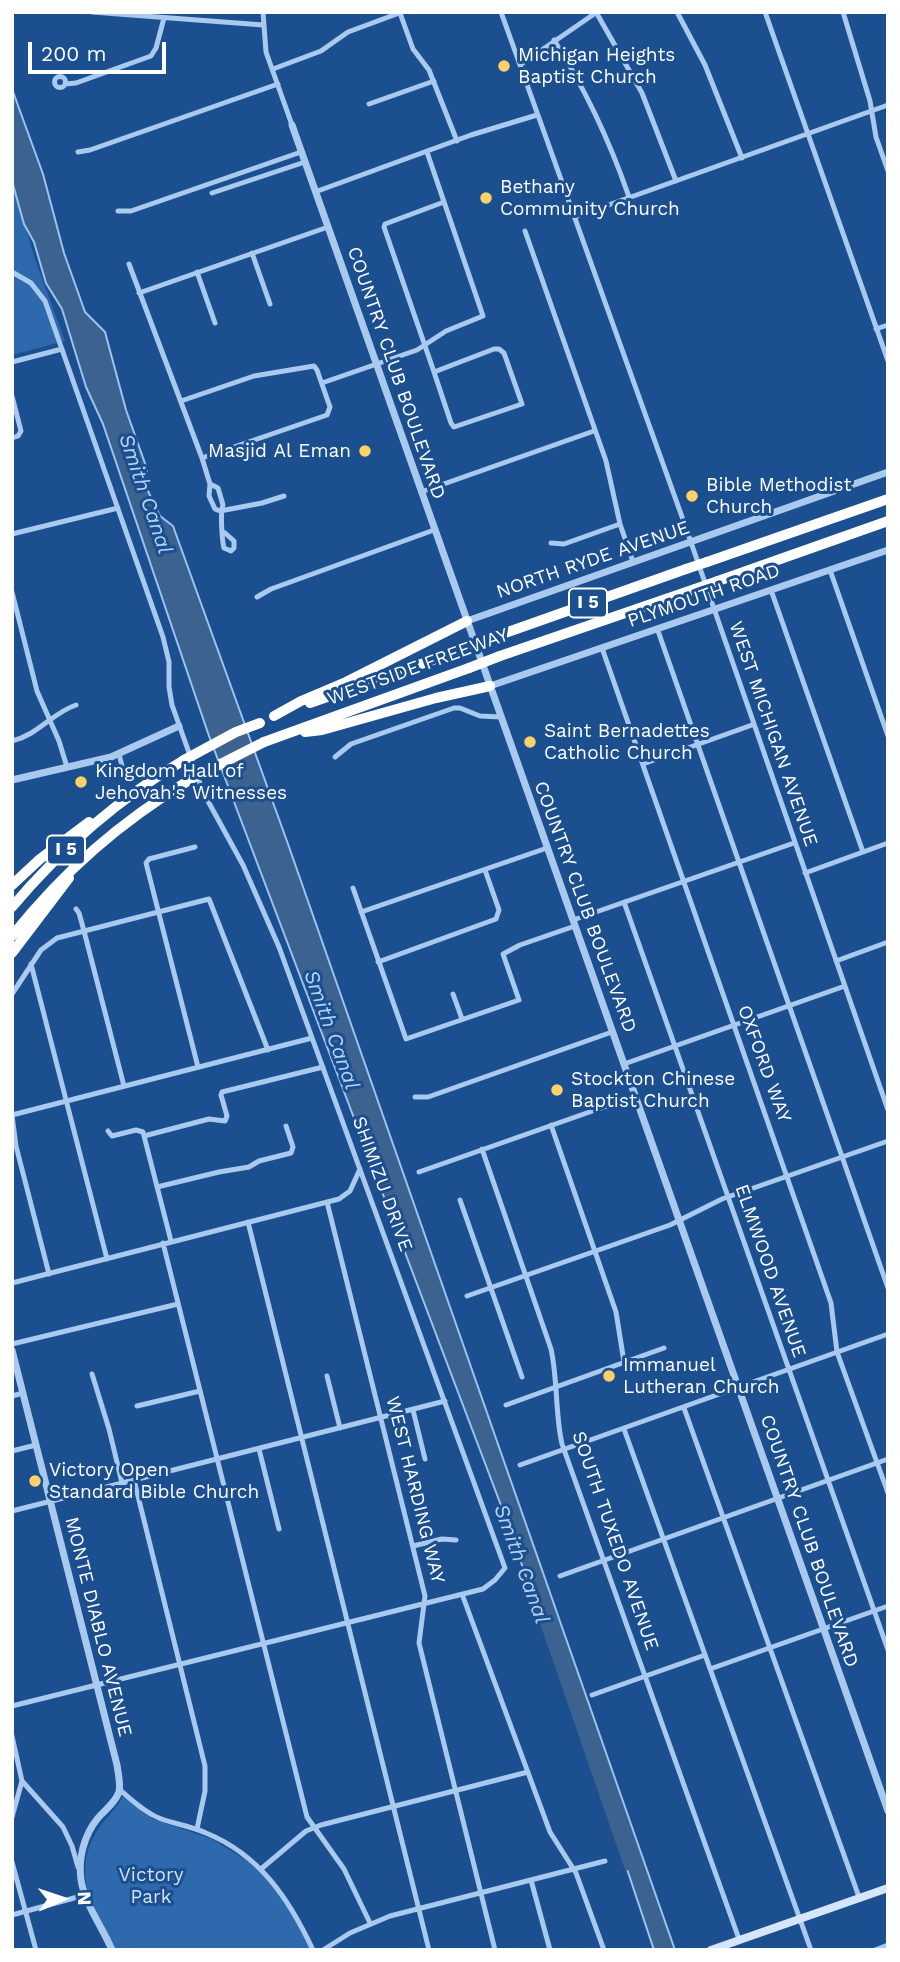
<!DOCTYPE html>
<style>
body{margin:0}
#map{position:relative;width:900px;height:1962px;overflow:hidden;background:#1b4f8f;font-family:"Work Sans",sans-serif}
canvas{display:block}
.frame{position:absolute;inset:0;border:14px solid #fff;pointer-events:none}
.north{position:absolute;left:28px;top:1864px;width:70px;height:70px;-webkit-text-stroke:5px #1b4f8f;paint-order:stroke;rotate:88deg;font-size:19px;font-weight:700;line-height:28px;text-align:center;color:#fff}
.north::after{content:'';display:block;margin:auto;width:24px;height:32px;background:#fff;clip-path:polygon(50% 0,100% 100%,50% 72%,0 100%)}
.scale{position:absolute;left:28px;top:42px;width:138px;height:32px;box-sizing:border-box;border:4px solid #fff;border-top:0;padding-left:9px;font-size:21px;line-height:24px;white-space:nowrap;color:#fff;-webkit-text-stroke:5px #1b4f8f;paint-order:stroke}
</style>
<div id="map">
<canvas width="900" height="1962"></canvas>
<div class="frame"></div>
<div class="north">N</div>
<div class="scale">200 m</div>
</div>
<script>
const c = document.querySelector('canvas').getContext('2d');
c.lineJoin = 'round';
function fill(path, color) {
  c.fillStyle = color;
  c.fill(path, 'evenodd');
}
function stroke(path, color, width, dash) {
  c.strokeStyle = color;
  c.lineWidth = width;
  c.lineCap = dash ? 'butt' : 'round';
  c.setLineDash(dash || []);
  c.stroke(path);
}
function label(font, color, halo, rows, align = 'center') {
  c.font = font + ' "Work Sans",sans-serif';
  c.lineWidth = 6;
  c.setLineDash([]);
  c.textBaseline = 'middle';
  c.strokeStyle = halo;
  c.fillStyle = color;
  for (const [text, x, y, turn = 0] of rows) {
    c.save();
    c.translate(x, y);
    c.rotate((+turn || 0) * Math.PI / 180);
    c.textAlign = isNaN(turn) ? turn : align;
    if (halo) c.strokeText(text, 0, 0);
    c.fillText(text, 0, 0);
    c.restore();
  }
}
const green = new Path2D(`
 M12,182L35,259L65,341L12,355Z
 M123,1796L153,1819L212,1839L251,1863L278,1889L313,1950H113C93,1912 71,1872 97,1831C105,1818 116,1810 123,1796Z`);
const water = new Path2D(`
 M12,89L43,174L64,253L85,312L105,332L126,410L147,469V489L160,516L173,526L288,844L675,1950H654L599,1785L502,1508L209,736L103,424L86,387L62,309L46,283L34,242L24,224L12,181Z`);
const canal = new Path2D(`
 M539,1613L627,1868`);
const minor = new Path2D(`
 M92,12L263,25
 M263,12L266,52L292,125
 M501,12L686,528L888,1110
 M596,12L642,93L676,181
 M677,12L705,65L742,158
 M765,12L888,361
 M843,12L870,101L876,137L888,171
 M400,13L413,49L429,70L457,141
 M554,40C586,90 610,142 629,197
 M520,65L597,12
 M273,69L321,51L348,32L402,12
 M54.5 82a5.5 5.5 0 1 1 11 0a5.5 5.5 0 1 1-11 0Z
 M65,84L76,83L151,56L156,48L164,18
 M369,104L434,81
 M78,152L90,150L278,84
 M315,192L471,135L537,115
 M212,193L305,162
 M118,211H131L301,152
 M575,217L888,105
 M525,231L606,461L620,524L633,562
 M252,253L270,304
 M129,264L202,458L210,484L209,496L215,509L220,511
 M12,272L31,283L45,301L163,637L169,662V687L172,705L203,792L243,865L279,947L505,1568L495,1580L483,1589L12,1706
 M197,272L215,323
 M139,293L328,227
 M876,329L888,325
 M494,349H499L504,353L522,404L454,427L451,423L434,372Z
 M12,362L62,349
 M434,372L384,227L385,224L444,202
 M322,383L417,350L446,331L483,316L427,152
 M12,396L21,431L18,436L12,438
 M181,401L254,376L314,366L317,370L330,407L327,415L202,458
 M210,484L218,488L223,505C220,510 222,541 224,548L231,551L234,548V541L225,533
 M421,492L594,431
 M220,511L262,503L284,496
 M12,534L118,508
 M551,543L564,544L620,524
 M830,570L888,736
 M771,590L863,852
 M12,592L37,691L59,741L67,767
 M257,597L271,589L434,530
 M657,628L888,1288
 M602,648L831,1303L837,1352L888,1493
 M12,741C38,735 52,713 76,705
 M119,754L124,774
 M335,757L351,744L454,708H460L480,716L501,717
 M643,764L752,725
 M195,847L149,859L146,863L198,1067
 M805,873L888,843
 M353,888L406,1039L519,1000L503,954L520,945L575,926
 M624,902L888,1650
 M76,909L79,913L84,931L124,1086
 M361,912L547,848
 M573,920L794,843
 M836,961L888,942
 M378,962L496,919L499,910L485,870
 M31,964L107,1259
 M12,994L41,950L57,938L209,899L268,1050
 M453,994L462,1019
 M624,1064L845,986
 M415,1097H428L612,1032
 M12,1115L312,1038
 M12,1115L16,1146L49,1274
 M551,1125L616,1312L624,1362
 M108,1131L112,1136L136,1130L143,1132L171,1241
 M144,1136L209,1119L225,1121L227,1116L221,1095L222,1092L323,1067
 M482,1149L551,1349C558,1381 555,1413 562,1444L739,1939
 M419,1172L635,1096
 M157,1187L219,1172L249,1167L259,1161L291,1153L293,1147L286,1126
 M460,1200L522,1377
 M327,1202L425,1596L419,1643L495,1950
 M248,1222L429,1950
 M163,1243L307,1817L344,1869L370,1923
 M12,1283L339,1199L350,1191L360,1169
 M467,1296L670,1225L722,1199L888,1141
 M12,1344L178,1304
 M92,1374L109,1429L122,1483
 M327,1376L340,1428
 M12,1396L23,1393
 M506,1405L664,1348
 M137,1406L200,1391
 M684,1408L859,1897
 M413,1410L425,1459
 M624,1429L811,1950
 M259,1449L279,1529
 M12,1451L36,1445
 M520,1465L888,1334
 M134,1480L205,1766V1791L197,1829
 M12,1511L445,1401
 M413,1546L442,1539L456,1540
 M560,1576L888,1459
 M462,1594L550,1832L576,1873L604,1950
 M710,1669L888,1606
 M592,1695L705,1655
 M12,1736L22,1781L63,1827L72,1846L78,1867
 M120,1790C132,1800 144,1812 159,1818C174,1824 191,1826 206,1833C260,1855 289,1899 313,1950
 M12,1817L22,1781
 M12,1862L36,1950
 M261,1869L306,1831L321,1825L528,1772
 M531,1880L550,1950
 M12,1915L85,1895
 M323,1950L350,1933L390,1916L605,1861
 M875,1950L888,1945`);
const tertiary = new Path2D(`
 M292,125L888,1811
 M467,621L888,472
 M490,686L888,550
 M12,780L111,757L179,726
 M12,1350L117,1765C118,1773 121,1784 119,1792C115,1803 106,1809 98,1818C84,1835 78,1858 81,1880C85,1905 102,1926 112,1950`);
const secondary = new Path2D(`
 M711,1950L888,1888`);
const motorway = new Path2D(`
 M707,562L888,499
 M718,581L888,521
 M491,638L686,569
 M500,656L695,589
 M310,703L461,650
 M274,716L301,701L346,682L467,621
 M305,732L322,730L436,698L490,686
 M264,742L469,668
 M12,885L40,859L89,822
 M12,907C61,849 118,799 184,760
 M12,936C65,870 119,823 191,779
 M12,953L69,878`);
const motorwayBridge = new Path2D(`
 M686,569L707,562
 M695,589L718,581
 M461,650L491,638
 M469,668L500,656
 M184,760L236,732L260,723
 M191,779L264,742`);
const markers = [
 [504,66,7,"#ffd166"],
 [486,198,7,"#ffd166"],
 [365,451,7,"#ffd166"],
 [692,496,7,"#ffd166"],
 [530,742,7,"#ffd166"],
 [81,782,7,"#ffd166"],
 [557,1090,7,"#ffd166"],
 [609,1376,7,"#ffd166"],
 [35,1481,7,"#ffd166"]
];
const shields = [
 [588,603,38],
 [66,850,38]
];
const shieldNames = [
 ["I 5",588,603],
 ["I 5",66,850]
];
const poiNames = [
 ["Michigan Heights",518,55],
 ["Baptist Church",518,77],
 ["Bethany",500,187],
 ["Community Church",500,209],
 ["Masjid Al Eman",351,451,"right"],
 ["Bible Methodist",706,485],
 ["Church",706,507],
 ["Saint Bernadettes",544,731],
 ["Catholic Church",544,753],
 ["Kingdom Hall of",95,771],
 ["Jehovah's Witnesses",95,793],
 ["Stockton Chinese",571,1079],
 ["Baptist Church",571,1101],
 ["Immanuel",623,1365],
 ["Lutheran Church",623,1387],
 ["Victory Open",49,1470],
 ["Standard Bible Church",49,1492]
];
const streetNames = [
 ["COUNTRY CLUB BOULEVARD",396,373,71],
 ["NORTH RYDE AVENUE",593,560,-19],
 ["PLYMOUTH ROAD",704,596,-19],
 ["WESTSIDE FREEWAY",418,667,-20],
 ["WEST MICHIGAN AVENUE",773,734,71],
 ["COUNTRY CLUB BOULEVARD",585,907,70],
 ["OXFORD WAY",764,1064,70],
 ["SHIMIZU DRIVE",382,1184,70],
 ["ELMWOOD AVENUE",770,1271,71],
 ["WEST HARDING WAY",415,1490,76],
 ["SOUTH TUXEDO AVENUE",615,1541,71],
 ["COUNTRY CLUB BOULEVARD",809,1541,71],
 ["MONTE DIABLO AVENUE",98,1627,76]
];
const parkNames = [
 ["Victory",151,1875],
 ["Park",151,1897]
];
const waterNames = [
 ["Smith Canal",145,494,71],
 ["Smith Canal",331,1030,70],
 ["Smith Canal",521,1564,70]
];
fill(green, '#2e69ad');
fill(water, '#3c6290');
stroke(water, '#9cc4f0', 2);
stroke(canal, '#3c6290', 5);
stroke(minor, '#a9c9ee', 5);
stroke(tertiary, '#a9c9ee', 7);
stroke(secondary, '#d6e6fa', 8);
stroke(motorway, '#fff', 10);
stroke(motorwayBridge, '#fff', 10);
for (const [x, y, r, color] of markers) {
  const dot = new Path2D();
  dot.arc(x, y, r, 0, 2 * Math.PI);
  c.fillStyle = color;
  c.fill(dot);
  stroke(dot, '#1b4f8f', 2.5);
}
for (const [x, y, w] of shields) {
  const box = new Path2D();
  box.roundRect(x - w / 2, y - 14.5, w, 29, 5);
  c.fillStyle = '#1b4f8f';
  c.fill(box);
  stroke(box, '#fff', 2);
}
label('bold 18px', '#fff', null, shieldNames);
label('19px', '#fff', '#1b4f8f', poiNames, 'left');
label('19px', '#fff', '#1b4f8f', streetNames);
label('19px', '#cfe3fa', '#1b4f8f', parkNames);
label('italic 21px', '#b5d3f5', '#1b4f8f', waterNames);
</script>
